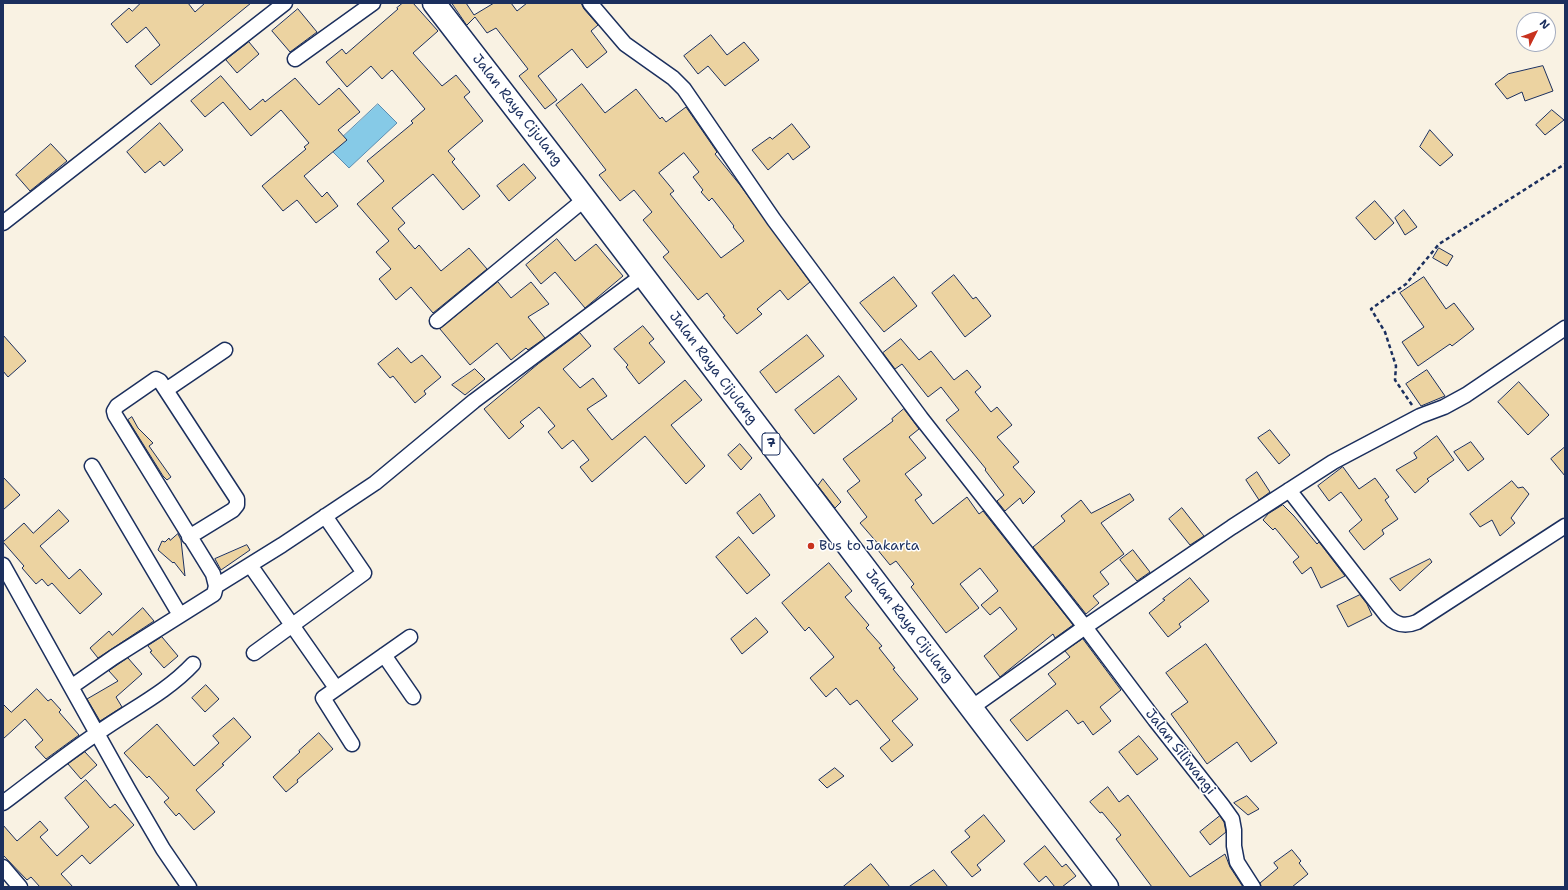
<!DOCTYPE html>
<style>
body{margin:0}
#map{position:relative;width:1568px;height:890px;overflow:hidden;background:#f9f2e3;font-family:"Shantell Sans",sans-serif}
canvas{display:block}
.frame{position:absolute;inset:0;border:4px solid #1b2f5e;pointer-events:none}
.north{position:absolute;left:1516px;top:12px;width:40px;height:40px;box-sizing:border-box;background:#fff;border:1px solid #a4acbf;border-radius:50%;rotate:48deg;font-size:11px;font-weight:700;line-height:16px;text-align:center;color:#1b2f5e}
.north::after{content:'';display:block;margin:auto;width:14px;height:18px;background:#c8321e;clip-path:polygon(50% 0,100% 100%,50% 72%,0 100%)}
</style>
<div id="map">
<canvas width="1568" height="890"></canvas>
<div class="frame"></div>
<div class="north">N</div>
</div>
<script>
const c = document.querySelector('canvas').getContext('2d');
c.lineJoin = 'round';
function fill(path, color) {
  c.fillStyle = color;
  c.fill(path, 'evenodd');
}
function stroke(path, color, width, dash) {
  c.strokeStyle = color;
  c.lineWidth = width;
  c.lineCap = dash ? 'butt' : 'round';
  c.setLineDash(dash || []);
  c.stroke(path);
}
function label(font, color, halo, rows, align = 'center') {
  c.font = font + ' "Shantell Sans",sans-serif';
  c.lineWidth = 3;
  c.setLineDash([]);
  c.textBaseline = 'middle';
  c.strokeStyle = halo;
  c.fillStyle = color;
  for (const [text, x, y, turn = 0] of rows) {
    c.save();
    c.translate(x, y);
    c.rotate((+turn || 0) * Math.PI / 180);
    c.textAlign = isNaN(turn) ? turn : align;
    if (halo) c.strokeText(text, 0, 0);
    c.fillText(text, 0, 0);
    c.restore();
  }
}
const water = new Path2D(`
 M378,104L397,123L349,168L330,149Z`);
const building = new Path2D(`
 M141,3H188L195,12L205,3H251L151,85L135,66L160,45L146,27L127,43L111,24L129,8L132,11Z
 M403,3H413L438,31L413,53L442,86L456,75L470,92L464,97L483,121L448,151L455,159L452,162L480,196L463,210L433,174L392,208L405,223L398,229L415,249L419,245L441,271L469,248L487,269L433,313L411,287L396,300L379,279L391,269L376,252L389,241L357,204L384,181L367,161L413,123L411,121L425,109L392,70L382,79L371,66L347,87L326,62L342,49L346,54L398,9L397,8Z
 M452,3H466L474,15L494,3H511L517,11L527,3H581L584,9L598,25L591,31L607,52L587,68L572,49L538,76L557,100L545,109L519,76L528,69L496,28L487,33L475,17L467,25Z
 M298,9L317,32L290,52L272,31Z
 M711,35L727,55L744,42L759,60L725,86L708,66L698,74L684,56Z
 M249,42L259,54L237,73L226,60Z
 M1543,66L1553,91L1525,101L1522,92L1507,99L1495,84L1508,74Z
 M221,76L250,110L263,99L265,102L295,78L319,105L339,88L360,112L338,130L347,140L304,176L322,197L327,192L338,206L316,223L297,200L283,211L262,186L306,149L304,147L309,143L281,110L251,136L223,102L205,117L191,101Z
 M582,84L605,113L636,89L660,119L662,117L666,122L686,107L717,152L715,154L740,185L810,282L788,300L780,290L757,309L762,314L737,334L723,317L725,316L707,293L698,300L663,257L669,252L643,220L652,212L634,190L620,201L599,175L606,170L556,105ZM684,153L699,172L693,177L703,190L701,192L709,201L712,198L734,226L733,227L744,241L721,258L670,194L674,191L659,173Z
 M1552,110L1564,120L1545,135L1536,125Z
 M160,123L183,150L164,166L160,161L145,173L127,152Z
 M792,124L810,147L793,160L788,153L768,170L752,150L770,137L772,139Z
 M1430,130L1453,155L1440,166L1420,147Z
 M51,144L67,161L30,191L16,175Z
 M524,164L536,178L509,201L497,186Z
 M1375,201L1394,223L1375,240L1356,218Z
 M1404,210L1417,227L1405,235L1395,218Z
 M557,239L575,261L596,244L623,276L585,308L555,272L541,284L526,265Z
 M1439,248L1453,256L1447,266L1433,258Z
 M954,275L973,299L976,297L991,316L965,337L932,293Z
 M894,277L917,306L884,332L860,303Z
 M1424,277L1446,309L1454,303L1474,329L1452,346L1450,344L1418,366L1402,342L1424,327L1400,293Z
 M498,282L511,298L531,282L549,304L528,317L545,338L528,350L526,348L511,360L497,343L470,365L440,329Z
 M643,326L654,339L649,343L665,362L639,384L626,367L628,365L614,349Z
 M580,333L591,346L563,369L580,388L593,378L607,396L587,409L612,440L685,380L702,400L671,425L705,466L686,484L645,436L592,482L580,467L589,460L573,440L562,449L548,432L555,426L539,407L520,422L524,426L509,439L484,409L538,364Z
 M3,335L26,361L8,377L3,371Z
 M807,335L824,356L776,393L760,372Z
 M901,339L919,360L931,351L954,380L967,370L981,387L975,392L991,412L997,407L1012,425L997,437L1019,462L1013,467L1035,492L1023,504L1020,498L1005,511L997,501L1004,495L985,470L986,469L946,420L959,410L941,387L928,397L902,364L895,369L883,353Z
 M398,348L411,363L422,355L441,377L424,391L426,394L415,403L393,376L390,378L378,364Z
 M475,369L485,379L465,395L452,385Z
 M1427,370L1445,396L1421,406L1406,384Z
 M839,376L857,399L814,434L795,410Z
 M1519,382L1549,415L1528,435L1498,402Z
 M904,409L919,429L909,437L926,458L905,474L922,495L915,500L933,524L967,497L979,514L983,511L1073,625L1055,638L1053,634L1000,677L984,656L1017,629L1000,607L990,615L981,605L998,591L980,568L960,584L979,608L946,633L911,587L914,584L896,561L890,565L877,549L880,546L860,523L867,517L847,491L860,481L843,459L893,421L892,419Z
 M132,417L138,428L153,443L149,446L171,477L167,480L163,476L128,420Z
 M1270,430L1290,455L1279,464L1258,438Z
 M1437,436L1454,460L1427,479L1429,481L1415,493L1396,470L1417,458L1414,453Z
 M1471,442L1484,459L1468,471L1454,452Z
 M740,444L752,458L741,470L728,455Z
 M1565,447V476L1551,459Z
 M1343,467L1359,489L1375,478L1389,497L1385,500L1398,519L1382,530L1384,534L1364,550L1349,531L1362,520L1341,492L1329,501L1318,486Z
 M1257,472L1270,492L1259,500L1246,480Z
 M3,477L20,495L3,510Z
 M823,479L841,502L835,508L818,486Z
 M1512,481L1518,488L1523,487L1529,494L1511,518L1515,523L1500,536L1492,520L1480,527L1470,514Z
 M760,494L775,516L753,534L737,513Z
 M1130,494L1134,500L1101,523L1124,554L1100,572L1109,584L1093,596L1099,603L1086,614L1033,547L1065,521L1061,516L1081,500L1091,513Z
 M1283,505L1294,516L1317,544L1319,542L1345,576L1321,588L1311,567L1302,574L1293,562L1299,557L1275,528L1273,530L1263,520L1268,514Z
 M1182,508L1204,536L1190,545L1169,519Z
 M59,510L69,521L40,546L69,579L80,569L102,594L80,614L52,583L48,586L42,579L36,584L22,568L24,566L3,542L24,523L33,533Z
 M178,534L181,540L185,576L174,562L173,563L158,550L162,541L165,542L169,538L170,540Z
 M739,537L770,575L747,594L716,557Z
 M247,545L250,550L221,570L215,559Z
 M1133,550L1150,572L1137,581L1120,560Z
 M1430,559L1432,562L1400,591L1390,579Z
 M829,563L852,591L845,597L869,625L866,628L882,646L879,648L895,668L893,669L918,699L892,721L913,745L892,762L880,748L890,740L857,700L850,705L836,688L826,697L810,678L834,657L809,627L805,631L782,603Z
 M1190,578L1209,601L1179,624L1181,627L1168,637L1149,613L1165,600L1163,599Z
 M1360,595L1367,604L1372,615L1348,627L1337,606Z
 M143,608L154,621L98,658L90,648L109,631L112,635Z
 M756,618L768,632L742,654L731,639Z
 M162,637L178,656L164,668L150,652L152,651L148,646Z
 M1083,639L1121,690L1100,707L1111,721L1093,735L1083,721L1078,724L1067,710L1027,741L1010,720L1056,684L1048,674L1070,657L1065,651Z
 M1206,644L1277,743L1251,762L1237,742L1207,764L1171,714L1188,702L1166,673Z
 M128,658L142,674L116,697L122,707L100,721L87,699L118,681L109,671Z
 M206,685L219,699L205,712L192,698Z
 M37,689L48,701L51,699L61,710L59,712L79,735L46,759L35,747L43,740L25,719L3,739V704L11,712Z
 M234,718L251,737L222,764L224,765L196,790L215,812L194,830L179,813L176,816L164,802L169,798L149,776L147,778L124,753L157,724L194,766L219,743L213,736Z
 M319,733L333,749L297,780L298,782L286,792L273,777L300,752L299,751Z
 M1139,736L1158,759L1137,775L1119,752Z
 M85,752L97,765L81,779L68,764Z
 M835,768L844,776L827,788L819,780Z
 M86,780L110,808L115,804L134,825L90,864L82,855L61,874L73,887H40L31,877L27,880L3,855V825L17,841L40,821L48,830L40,837L57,856L89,827L65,798Z
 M1108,787L1119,802L1128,795L1190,877L1225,854L1230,867L1243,887H1152L1116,839L1121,835L1102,812L1100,813L1090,802Z
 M1247,796L1259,809L1248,815L1234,803Z
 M984,815L1005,841L977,865L981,870L972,877L951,852L970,837L965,831Z
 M1220,816L1224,822L1226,832L1210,845L1200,832Z
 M1045,846L1062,867L1066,864L1076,876L1062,887H1055L1046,876L1039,882L1024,864Z
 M1292,850L1301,861L1299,863L1308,874L1292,887H1261L1260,883L1278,868L1274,863Z
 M871,864L890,887H843Z
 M934,870L948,887H909Z`);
const path = new Path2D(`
 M1412,405L1395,380L1396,366L1385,332L1371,309L1406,284L1439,244L1565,164`);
const street = new Path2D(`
 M590,3L625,44L673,78L684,89L774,220L921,418L1085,627L1155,720L1222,805L1232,819L1234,830V846L1237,862L1253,887
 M295,59L373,3
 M3,223L285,3
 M437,321L585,199
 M166,390L225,350
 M92,466L180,615
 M1289,490L1387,616C1396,625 1405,627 1417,622L1565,526
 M3,565L128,789L163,849L189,887
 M250,565L336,688
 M216,586L282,545L375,483L474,401L643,275
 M254,653L364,573L325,516
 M384,655L413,697
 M71,687L114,657L214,594L216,586L213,574L115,415L114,411L117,406L156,379L160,381L237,499V505L233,510L189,537
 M971,708L1085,627L1232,527L1333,462L1420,416L1444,407L1466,395L1565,328
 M352,744L323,698L410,637
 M3,803C35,779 66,754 99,732C130,710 167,692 193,664
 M3,867L20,887`);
const highway = new Path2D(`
 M434,3L576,187L1107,887`);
const markers = [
 [811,546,4,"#c8321e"]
];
const shields = [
 [771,444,18]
];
const shieldNames = [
 ["7",771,444]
];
const streetNames = [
 ["Jalan Raya Cijulang",517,110,52],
 ["Jalan Raya Cijulang",713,368,53],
 ["Jalan Raya Cijulang",909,626,53],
 ["Jalan Siliwangi",1180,752,52]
];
const poiNames = [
 ["Bus to Jakarta",819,546]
];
fill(water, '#86cae7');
stroke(water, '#5b8cb0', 1);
fill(building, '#ecd3a1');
stroke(building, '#1b2f5e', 1);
stroke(street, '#1b2f5e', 17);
stroke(highway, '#1b2f5e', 25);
stroke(path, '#1b2f5e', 2.5, [4, 3]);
stroke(street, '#fff', 14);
stroke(highway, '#fff', 22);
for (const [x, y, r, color] of markers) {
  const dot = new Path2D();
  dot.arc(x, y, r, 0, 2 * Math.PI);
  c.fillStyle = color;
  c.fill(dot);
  stroke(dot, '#fff', 1.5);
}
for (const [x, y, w] of shields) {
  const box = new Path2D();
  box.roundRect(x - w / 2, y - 11, w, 22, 3);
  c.fillStyle = '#fff';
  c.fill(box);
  stroke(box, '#1b2f5e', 1);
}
label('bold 13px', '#1b2f5e', null, shieldNames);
label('14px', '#1b2f5e', '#fff', streetNames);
label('14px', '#1b2f5e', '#fff', poiNames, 'left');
</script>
